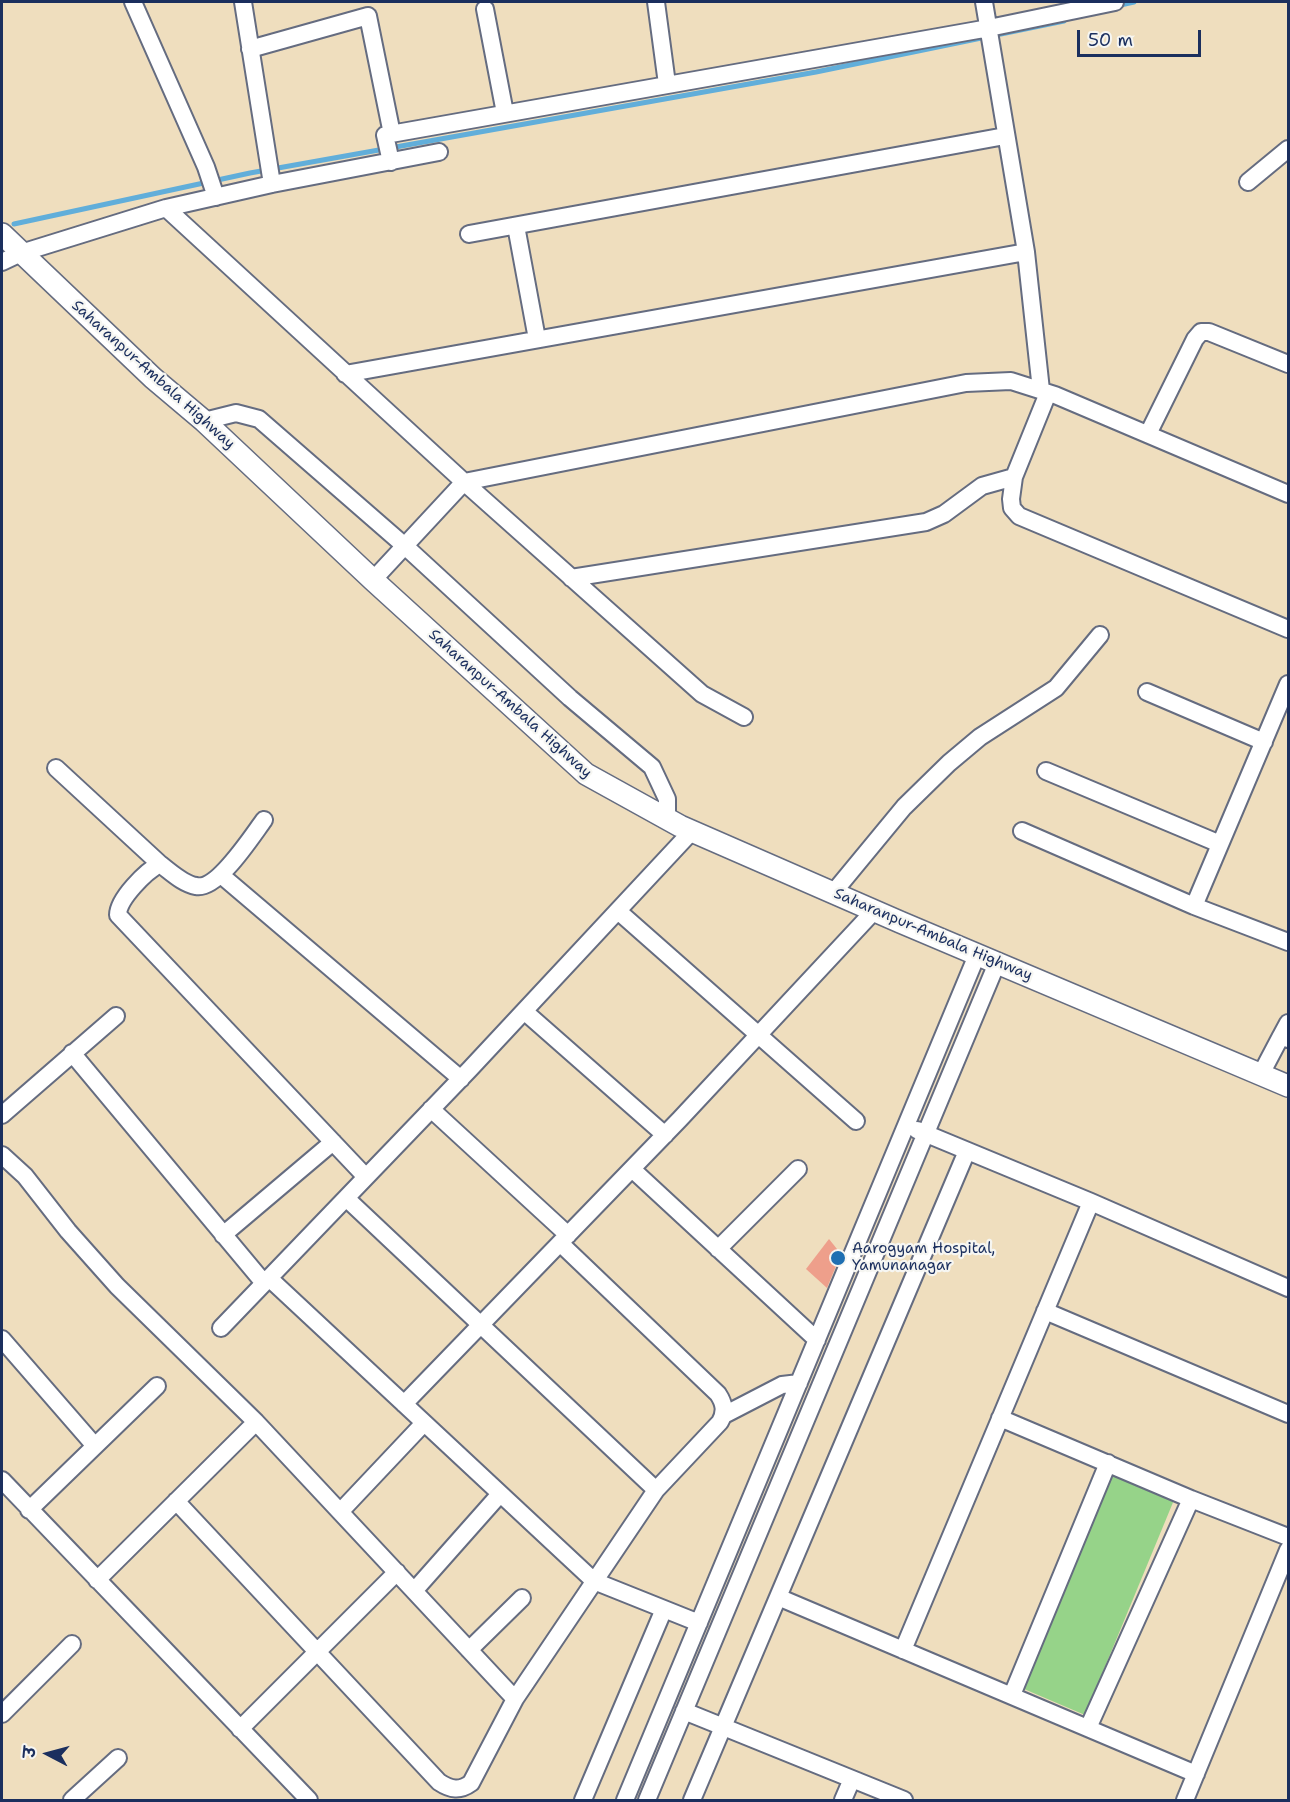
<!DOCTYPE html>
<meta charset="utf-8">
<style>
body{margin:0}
#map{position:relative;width:1290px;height:1802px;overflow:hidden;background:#efdebe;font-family:"Shantell Sans","Playpen Sans Deva",sans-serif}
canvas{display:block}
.frame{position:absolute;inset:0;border:3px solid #1b2f5e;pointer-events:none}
.north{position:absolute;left:18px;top:1724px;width:60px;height:60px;-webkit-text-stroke:4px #f6f6f2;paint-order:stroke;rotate:276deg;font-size:16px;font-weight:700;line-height:24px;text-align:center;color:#1b2f5e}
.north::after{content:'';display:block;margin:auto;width:21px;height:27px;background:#1b2f5e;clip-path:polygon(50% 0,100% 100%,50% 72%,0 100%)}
.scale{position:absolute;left:1077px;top:30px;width:124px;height:27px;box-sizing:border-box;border:3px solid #1b2f5e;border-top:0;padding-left:8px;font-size:18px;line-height:21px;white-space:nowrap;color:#1b2f5e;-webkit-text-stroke:4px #f6f6f2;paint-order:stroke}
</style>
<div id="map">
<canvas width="1290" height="1802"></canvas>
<div class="frame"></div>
<div class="north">उ</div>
<div class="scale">50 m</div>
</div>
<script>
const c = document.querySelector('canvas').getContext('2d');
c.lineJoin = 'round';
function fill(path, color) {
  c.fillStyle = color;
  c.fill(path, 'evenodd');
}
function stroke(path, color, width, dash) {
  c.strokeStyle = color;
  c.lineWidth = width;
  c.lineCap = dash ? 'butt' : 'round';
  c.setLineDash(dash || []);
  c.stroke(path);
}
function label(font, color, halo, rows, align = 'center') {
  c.font = font + ' "Shantell Sans",sans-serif';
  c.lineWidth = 4.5;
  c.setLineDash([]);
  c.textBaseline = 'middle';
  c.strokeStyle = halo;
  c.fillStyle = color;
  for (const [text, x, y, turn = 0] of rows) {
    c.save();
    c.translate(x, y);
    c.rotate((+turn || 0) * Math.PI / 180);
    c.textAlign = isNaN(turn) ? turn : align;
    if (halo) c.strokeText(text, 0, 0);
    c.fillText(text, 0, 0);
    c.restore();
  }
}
const green = new Path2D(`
 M1113 1475 1174 1500 1085 1715 1024 1689Z`);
const stream = new Path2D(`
 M1116 6 1134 2
 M14 224 250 173 816 72 1064 21`);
const building = new Path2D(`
 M829 1239 841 1254 827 1288 806 1269Z`);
const minor = new Path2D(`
 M133 2 206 167 216 197
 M243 2 272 184
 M656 2 667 84
 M984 2 1026 252 1041 390
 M485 9 505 113
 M250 49 368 16 392 134
 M391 162 385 135 989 28 1115 2
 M1248 182 1288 149
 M166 208 464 482 702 694 744 717
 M516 226 537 339
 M469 234 1005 136
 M2 262 21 253 166 208 272 184 439 152
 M345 374 1026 252
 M1048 393 1014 477 1011 499 1012 508 1019 516 1288 629
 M204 421 236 413 259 419 406 547 570 698 652 767 667 799V820
 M1148 434 1195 339 1201 332H1209L1288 364
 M571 578 926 522 944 514 982 486 1014 477
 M373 580 464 482 966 383 1011 381 1055 395 1288 494
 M1147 692 1264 742
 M56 768 160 864
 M1046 771 1220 844
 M264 820C252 836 217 891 196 886 183 884 171 872 160 864 146 871 118 899 118 915L366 1177
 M1022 831 1194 906 1288 942
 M221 875 461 1079
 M833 893 904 807 949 763 980 737 1056 688 1100 635
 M1194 906 1288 684
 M618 911 856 1121
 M524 1011 665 1135
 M1281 1036 1288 1023
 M72 1053 264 1283
 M1261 1074 1281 1036 1288 1039
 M431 1109 568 1235
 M2 1115 116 1016
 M917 1130 1091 1202 1288 1288
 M2 1155 25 1176 68 1231 117 1286 256 1422 515 1699
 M632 1169 817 1340
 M346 1198 656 1490
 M223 1235 333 1142
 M718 1249 798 1169
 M269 1278 594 1581 699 1623
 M1045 1311 1288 1414
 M221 1328 470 1069 692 831
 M2 1339 95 1446
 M404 1404 680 1119 874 911
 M724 1415 782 1385 799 1383
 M1000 1418 1191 1499 1288 1537
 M2 1480 309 1800
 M176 1501 439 1782C451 1790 460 1791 471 1783L515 1699 656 1490 720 1422C726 1411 724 1403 718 1394L560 1243
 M29 1510 157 1386
 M340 1512 424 1423
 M97 1580 256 1422
 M414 1591 500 1494
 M778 1597 1196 1774
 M469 1650 522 1598
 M903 1650 1091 1202
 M1012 1695 1108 1463
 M684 1711 904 1800
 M2 1714 72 1644
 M1088 1728 1191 1499
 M240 1729 397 1572
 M72 1800 118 1758
 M583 1800 664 1609
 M625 1800 977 955
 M647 1800 997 963
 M692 1800 967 1151
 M843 1800 852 1779
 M1185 1800 1288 1550`);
const major = new Path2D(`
 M2 234 153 378 204 421 373 580 586 774 680 826 900 922 1288 1086`);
const markers = [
 [838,1258,8,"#1f6fb2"]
];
const streetNames = [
 ["Saharanpur-Ambala Highway",153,375,42],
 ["Saharanpur-Ambala Highway",510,704,42],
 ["Saharanpur-Ambala Highway",933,935,23]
];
const poiNames = [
 ["Aarogyam Hospital,",852,1249],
 ["Yamunanagar",852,1266]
];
fill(green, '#96d389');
stroke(stream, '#61aeda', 5);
fill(building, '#ee9f8b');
stroke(minor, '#656c80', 20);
stroke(major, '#656c80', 24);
stroke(minor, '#fff', 16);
stroke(major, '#fff', 21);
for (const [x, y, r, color] of markers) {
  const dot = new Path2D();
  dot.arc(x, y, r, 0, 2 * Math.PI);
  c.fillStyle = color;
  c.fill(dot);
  stroke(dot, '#f6f6f2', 2);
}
label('15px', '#1b2f5e', '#f6f6f2', streetNames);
label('15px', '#1b2f5e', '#f6f6f2', poiNames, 'left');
</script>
